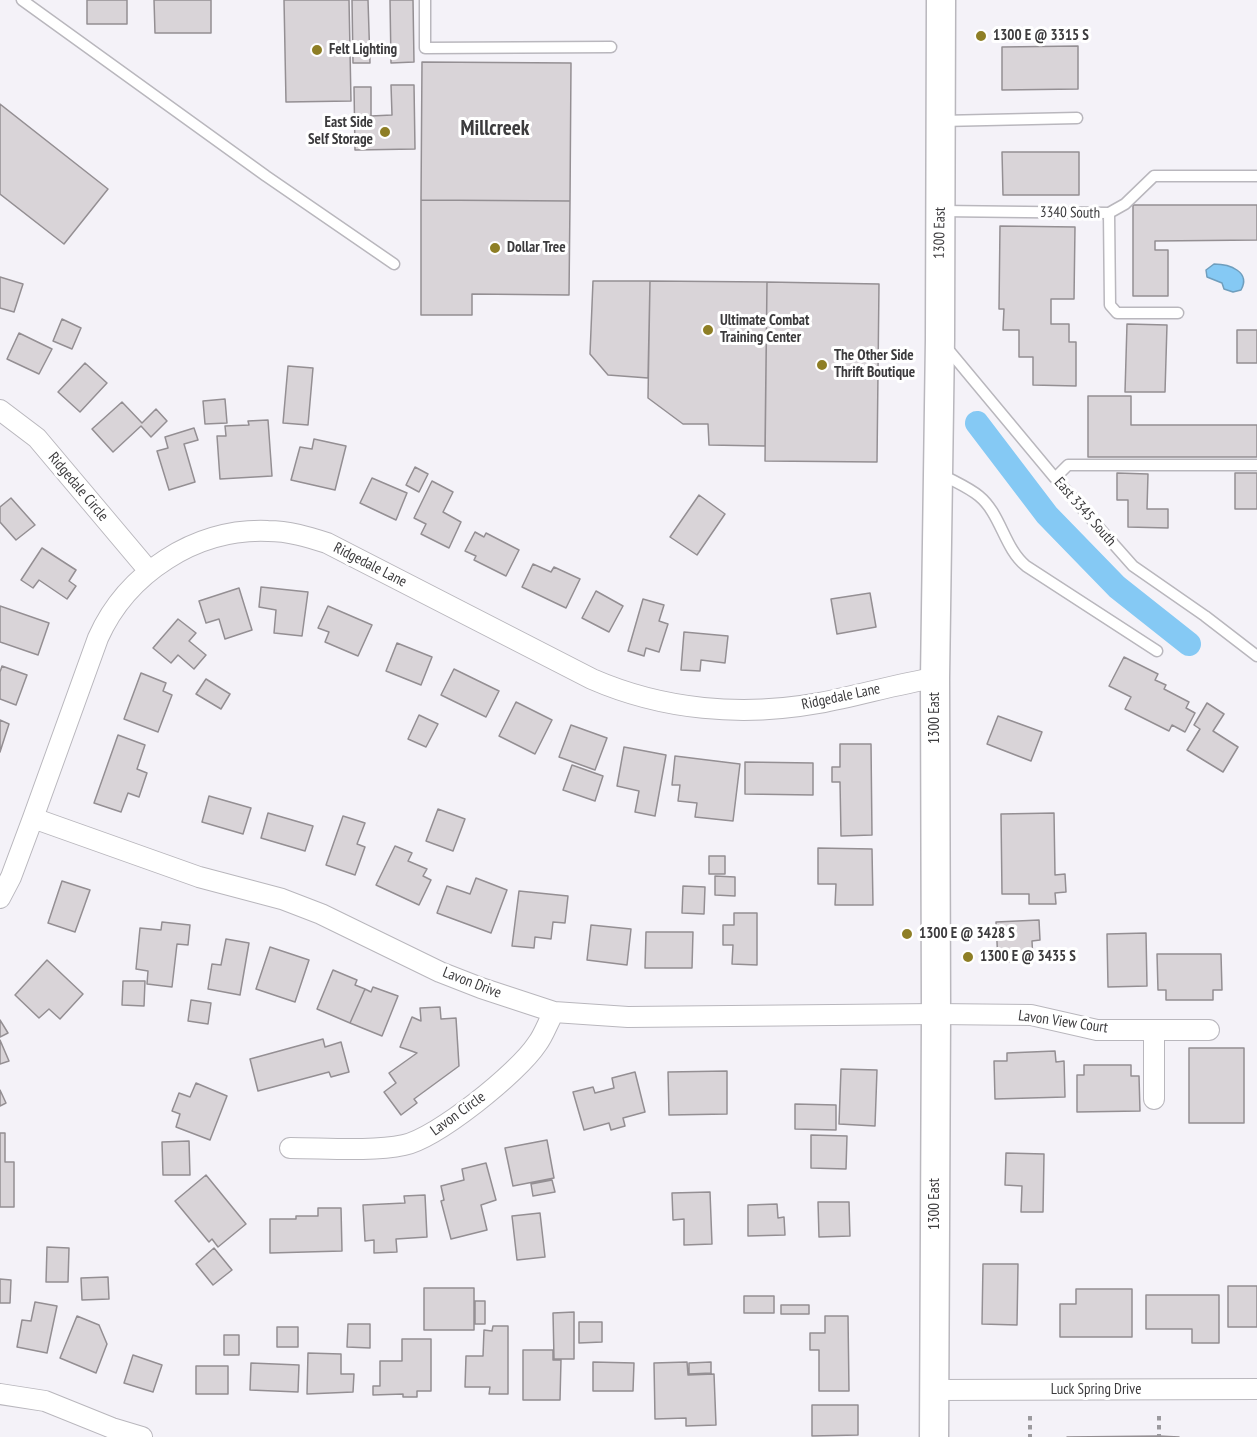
<!DOCTYPE html>
<style>
body{margin:0}
canvas{display:block;background:#f4f2f8}
</style>
<canvas width="1257" height="1437"></canvas>
<script>
const c = document.querySelector('canvas').getContext('2d');
c.lineJoin = 'round';
function fill(path, color) {
  c.fillStyle = color;
  c.fill(path, 'evenodd');
}
function stroke(path, color, width, dash) {
  c.strokeStyle = color;
  c.lineWidth = width;
  c.lineCap = dash ? 'butt' : 'round';
  c.setLineDash(dash || []);
  c.stroke(path);
}
function label(font, color, halo, rows, align = 'center') {
  c.font = font + ' "PT Sans Narrow",sans-serif';
  c.lineWidth = 6;
  c.setLineDash([]);
  c.textBaseline = 'middle';
  c.strokeStyle = halo;
  c.fillStyle = color;
  for (const [text, x, y, turn = 0] of rows) {
    c.save();
    c.translate(x, y);
    c.rotate((+turn || 0) * Math.PI / 180);
    c.textAlign = isNaN(turn) ? turn : align;
    if (halo) c.strokeText(text, 0, 0);
    c.fillText(text, 0, 0);
    c.restore();
  }
}
const water = new Path2D(`
 M1214 264C1230 264 1251 272 1241 290L1233 292 1224 289 1222 283 1207 277 1206 270Z`);
const canal = new Path2D(`
 M977 423 1047 515 1117 587 1189 644`);
const building = new Path2D(`
 M87 0H127V24H87Z
 M154 0H211V33H155Z
 M284 0H349L351 101 286 102Z
 M352 0H368L370 63H353Z
 M390 0H413L414 62 391 63Z
 M1078 46V89L1002 90V47Z
 M422 62 571 63 570 201 421 200Z
 M391 85H414L415 149 355 150 354 87H371V116L392 115Z
 M0 104 108 189 64 244 0 194Z
 M1002 152H1079V195H1003Z
 M421 200 570 201 569 295 472 294V315H421Z
 M1133 205H1257V240L1155 241V250H1168V296H1133Z
 M1000 226 1075 227 1074 299H1051V324H1069V342H1076V386L1033 385V357H1019V330H1003L1004 309H999Z
 M0 277 23 284 14 312 0 308Z
 M593 281H650L648 378 608 375 590 354Z
 M650 281 767 282 765 446 709 445 708 424H683L648 398Z
 M767 282 879 284 877 462 765 461Z
 M62 319 81 328 72 349 53 341Z
 M1127 324 1167 325 1165 392H1125Z
 M1237 330H1257V363H1237Z
 M19 333 52 349 39 374 7 359Z
 M85 363 107 383 80 412 58 392Z
 M288 366 313 368 308 425 283 423Z
 M1088 396H1131V425H1257V457H1088Z
 M225 399 227 423 205 424 203 401Z
 M122 402 142 423 156 409 167 421 151 437 141 426 113 452 92 429Z
 M268 420 272 476 220 479 217 436H226L225 426 249 425 248 421Z
 M194 428 198 440 184 444 195 482 169 490 157 451 168 448 165 437Z
 M314 439 346 446 335 490 291 480 300 447 312 449Z
 M415 467 428 474 419 492 406 485Z
 M1117 473 1148 474 1147 509H1168V528L1128 527V500H1117Z
 M1235 473H1257V509H1235Z
 M372 478 407 493 396 520 360 503Z
 M432 481 453 492 443 512 461 522 449 548 421 534 426 524 414 518Z
 M699 495 725 514 697 555 670 537Z
 M11 498 35 525 16 540 0 522V507Z
 M475 532 484 537 486 533 519 550 506 576 474 560 476 556 465 551Z
 M42 548 76 570 69 581 76 586 67 599 39 580 33 588 21 580Z
 M533 564 551 572 554 567 580 579 566 608 522 587Z
 M261 587 308 592 302 636 274 633 276 610 259 607Z
 M239 588 252 630 225 639 219 619 206 623 199 601Z
 M596 591 623 606 609 632 582 618Z
 M870 593 876 627 837 634 831 599Z
 M643 599 664 605 659 621 668 624 659 652 646 648 644 656 628 651Z
 M0 606 49 623 38 655 0 642Z
 M328 606 372 625 358 656 325 642 329 632 318 628Z
 M178 619 196 633 189 641 206 655 194 669 178 655 171 663 153 648Z
 M684 632 728 636 725 663 701 660 700 671 681 670Z
 M397 643 432 657 421 685 386 671Z
 M1124 657 1158 674 1155 680 1166 685 1164 689 1189 702 1186 708 1195 713 1185 732 1172 725 1169 731 1125 709 1131 697 1109 686Z
 M2 666 27 675 16 705 0 699V672Z
 M454 669 499 691 486 717 441 695Z
 M141 673 166 683 163 691 172 695 158 732 124 719Z
 M206 679 230 694 221 709 196 694Z
 M516 702 552 720 535 754 499 736Z
 M1207 703 1224 714 1213 731 1238 747 1223 772 1187 750 1200 729 1194 725Z
 M419 715 438 724 426 747 408 739Z
 M998 716 1042 732 1031 761 987 744Z
 M0 720 9 724 0 752Z
 M571 725 607 738 595 770 559 757Z
 M118 735 145 745 137 769 147 773 139 797 128 793 121 812 94 803Z
 M840 744H871L872 835 841 836 840 782H832V767H840Z
 M624 747 666 755 655 816 635 812 639 791 617 786Z
 M675 756 740 764 733 821 695 817 697 803 678 801 680 785H672Z
 M745 762 813 763V795L745 794Z
 M572 765 603 776 595 801 563 790Z
 M209 796 251 808 243 834 202 822Z
 M438 809 465 819 453 851 426 841Z
 M268 813 313 826 305 851 261 838Z
 M1054 813 1055 875 1065 874 1066 892 1055 893 1056 904H1029V894H1002L1001 814Z
 M343 816 365 823 357 844 365 847 355 875 326 865Z
 M395 846 412 853 408 861 427 869 423 876 431 880 419 905 376 885Z
 M818 848 872 849 873 905H835L836 884H818Z
 M709 856H725V874H709Z
 M715 876 735 877V896L715 895Z
 M476 878 507 890 491 933 437 913 447 886 470 894Z
 M62 881 90 890 75 932 48 923Z
 M683 886 705 887 704 914 682 913Z
 M519 891 568 896 565 923 553 922 551 939 535 937 534 948 512 946Z
 M734 913H757V965L732 964 733 945H723V925H734Z
 M1039 920 1040 940 1032 941 1033 961 998 962 996 922Z
 M162 922 190 925 188 945 177 944 172 987 147 984 148 971 136 969 140 928 161 930Z
 M591 925 631 929 627 965 587 960Z
 M646 932H693L692 968H645Z
 M1146 933 1147 986 1108 987 1107 934Z
 M226 939 249 943 240 995 208 989 212 964 221 965Z
 M270 947 309 960 295 1002 256 989Z
 M1157 954H1221L1222 990H1213V1000H1166V990H1158Z
 M47 960 83 994 60 1019 49 1009 39 1018 15 995Z
 M333 970 357 980 355 985 365 989 350 1023 317 1009Z
 M123 981H145L144 1006 122 1005Z
 M373 987 398 996 382 1036 350 1023 365 989 371 992Z
 M191 1000 211 1003 208 1024 188 1021Z
 M440 1007 441 1019 456 1018 459 1066 414 1099 417 1103 401 1115 384 1092 396 1083 389 1073 417 1053 400 1047 412 1017 421 1021 420 1008Z
 M0 1020 8 1033 0 1037Z
 M323 1039 325 1047 341 1042 349 1072 331 1077 329 1072 258 1091 250 1059Z
 M0 1040 9 1061 0 1064Z
 M1189 1048H1244V1123H1189Z
 M1055 1051 1056 1062 1064 1061 1065 1097 995 1099 994 1061H1007V1053Z
 M1084 1065H1131V1076H1139L1140 1111 1077 1112V1075H1084Z
 M841 1069 877 1070 875 1126 839 1124Z
 M727 1071V1114L669 1115 668 1072Z
 M635 1072 645 1112 623 1118 625 1126 611 1130 609 1123 584 1130 573 1092 593 1087 595 1093 614 1088 612 1078Z
 M196 1083 227 1096 210 1140 176 1127 180 1114 172 1111 179 1093 190 1097Z
 M0 1090 6 1103 0 1106Z
 M795 1104 836 1105V1130L795 1129Z
 M0 1133H5V1162H14V1207H0Z
 M811 1135 847 1136 846 1169 811 1168Z
 M547 1140 554 1178 513 1186 505 1148Z
 M189 1141 190 1175H163L162 1142Z
 M1006 1153 1044 1154 1043 1212H1021L1022 1186 1005 1185Z
 M486 1163 496 1200 481 1205 487 1230 451 1239 441 1201 444 1200 441 1186 464 1180 462 1169Z
 M206 1175 246 1224 218 1247 212 1239 209 1242 175 1201Z
 M552 1180 555 1192 533 1196 531 1184Z
 M710 1192 712 1244 684 1245V1219L673 1220 672 1193Z
 M425 1195 427 1237 396 1239 397 1252 374 1253V1240L365 1241 363 1205 405 1203 404 1196Z
 M818 1202H849L850 1236 819 1237Z
 M777 1204 778 1218 784 1217 785 1235 748 1236V1205Z
 M318 1208H341L342 1251 270 1253V1219H296V1216H318Z
 M540 1213 545 1257 517 1260 512 1216Z
 M47 1247 69 1248 68 1282H46Z
 M214 1248 232 1270 213 1285 196 1264Z
 M983 1264H1018L1017 1325 982 1324Z
 M108 1277 109 1299 82 1300 81 1278Z
 M0 1279 11 1280 10 1303H0Z
 M1228 1286H1257V1327H1228Z
 M424 1288H474V1330H424Z
 M1076 1289H1132V1337H1060V1304H1076Z
 M1146 1295H1219V1343H1192V1329H1146Z
 M744 1296H774V1313H744Z
 M475 1301H485V1324H475Z
 M35 1302 57 1306 47 1353 17 1347 22 1320 31 1321Z
 M781 1305H809V1314H781Z
 M574 1312V1359H554L553 1313Z
 M77 1316 99 1325 107 1344 96 1373 60 1358Z
 M825 1316H848L849 1391H819V1350H810V1333H825Z
 M579 1322H602V1342L579 1343Z
 M348 1324H370V1348L347 1347Z
 M493 1326H508V1394H489L490 1387H465L466 1356H483L484 1330 492 1331Z
 M277 1327H298V1347H277Z
 M224 1335H239V1355H224Z
 M402 1339H431V1391H417V1397H403V1394L373 1395V1386H380V1361H402Z
 M523 1350H553V1360H561L560 1400H523Z
 M308 1353 341 1354V1374H354L353 1392 307 1394Z
 M133 1355 162 1365 153 1392 124 1383Z
 M593 1362 634 1363 633 1391H593Z
 M687 1362 688 1375 714 1374 716 1425 686 1426V1418L655 1419 654 1363Z
 M711 1362V1373L689 1374V1363Z
 M251 1363 299 1365 298 1392 250 1390Z
 M196 1366H228V1394H196Z
 M812 1405H858V1435L812 1436Z
 M1159 1436 1179 1437H1067Z`);
const path = new Path2D(`
 M1030 1416V1437
 M1159 1416V1436`);
const service = new Path2D(`
 M22 0 266 176 394 264
 M425 0V48L611 47
 M941 121 1077 118
 M941 211 1109 213 1125 204 1154 176H1257
 M1109 213 1110 305 1117 313H1178
 M946 347 1055 478 1133 566 1205 616 1257 656
 M941 474C953 481 968 487 979 496 1001 514 1004 548 1026 566L1157 651
 M1055 478 1068 465H1257`);
const minor = new Path2D(`
 M0 410 37 438 149 571
 M33 818 199 877 282 899 321 914 440 972 481 988 554 1012 628 1017 936 1014 1031 1015 1097 1030H1209
 M0 898 11 877 33 818 98 638C127 573 196 528 268 531 289 531 308 537 327 543L592 679C663 710 742 717 819 703 858 696 896 684 935 678
 M1154 1030V1099
 M290 1148C324 1148 371 1152 404 1145 437 1138 518 1073 537 1044 544 1035 548 1022 554 1012
 M934 1390 1257 1389
 M0 1394 45 1401 112 1428 142 1437`);
const secondary = new Path2D(`
 M934 1437 936 1014 935 678 940 339 941 0`);
const markers = [
 [981,36,6,"#8e7e25"],
 [317,50,6,"#8e7e25"],
 [385,132,6,"#8e7e25"],
 [495,248,6,"#8e7e25"],
 [708,330,6,"#8e7e25"],
 [822,365,6,"#8e7e25"],
 [907,934,6,"#8e7e25"],
 [968,957,6,"#8e7e25"]
];
const poiNames = [
 ["1300 E @ 3315 S",993,36],
 ["Felt Lighting",329,50],
 ["East Side",373,123,"right"],
 ["Self Storage",373,140,"right"],
 ["Dollar Tree",507,248],
 ["Ultimate Combat",720,321],
 ["Training Center",720,338],
 ["The Other Side",834,356],
 ["Thrift Boutique",834,373],
 ["1300 E @ 3428 S",919,934],
 ["1300 E @ 3435 S",980,957]
];
const streetNames = [
 ["3340 South",1070,213,1],
 ["1300 East",940,233,-89],
 ["Ridgedale Circle",78,487,50],
 ["East 3345 South",1085,512,49],
 ["Ridgedale Lane",370,565,27],
 ["Ridgedale Lane",841,697,-12],
 ["1300 East",935,718,-90],
 ["Lavon Drive",472,983,21],
 ["Lavon View Court",1063,1022,8],
 ["Lavon Circle",458,1114,-36],
 ["1300 East",935,1204,-90],
 ["Luck Spring Drive",1096,1390]
];
const districtNames = [
 ["Millcreek",495,129]
];
fill(water, '#85c9f4');
stroke(water, '#6f9ebd', 1.5);
stroke(canal, '#85c9f4', 24);
fill(building, '#d9d4d8');
stroke(building, '#948f93', 1.5);
stroke(service, '#b9b7bd', 13);
stroke(minor, '#b9b7bd', 22);
stroke(secondary, '#b9b7bd', 31);
stroke(path, '#9b9a9e', 4, [4.5, 4.5]);
stroke(service, '#fff', 10);
stroke(minor, '#fff', 20);
stroke(secondary, '#fff', 28);
for (const [x, y, r, color] of markers) {
  const dot = new Path2D();
  dot.arc(x, y, r, 0, 2 * Math.PI);
  c.fillStyle = color;
  c.fill(dot);
  stroke(dot, '#fff', 2);
}
label('bold 15px', '#3c3b3d', '#fff', poiNames, 'left');
label('15px', '#3c3b3d', '#fff', streetNames);
label('bold 21px', '#3c3b3d', '#fff', districtNames);
</script>
